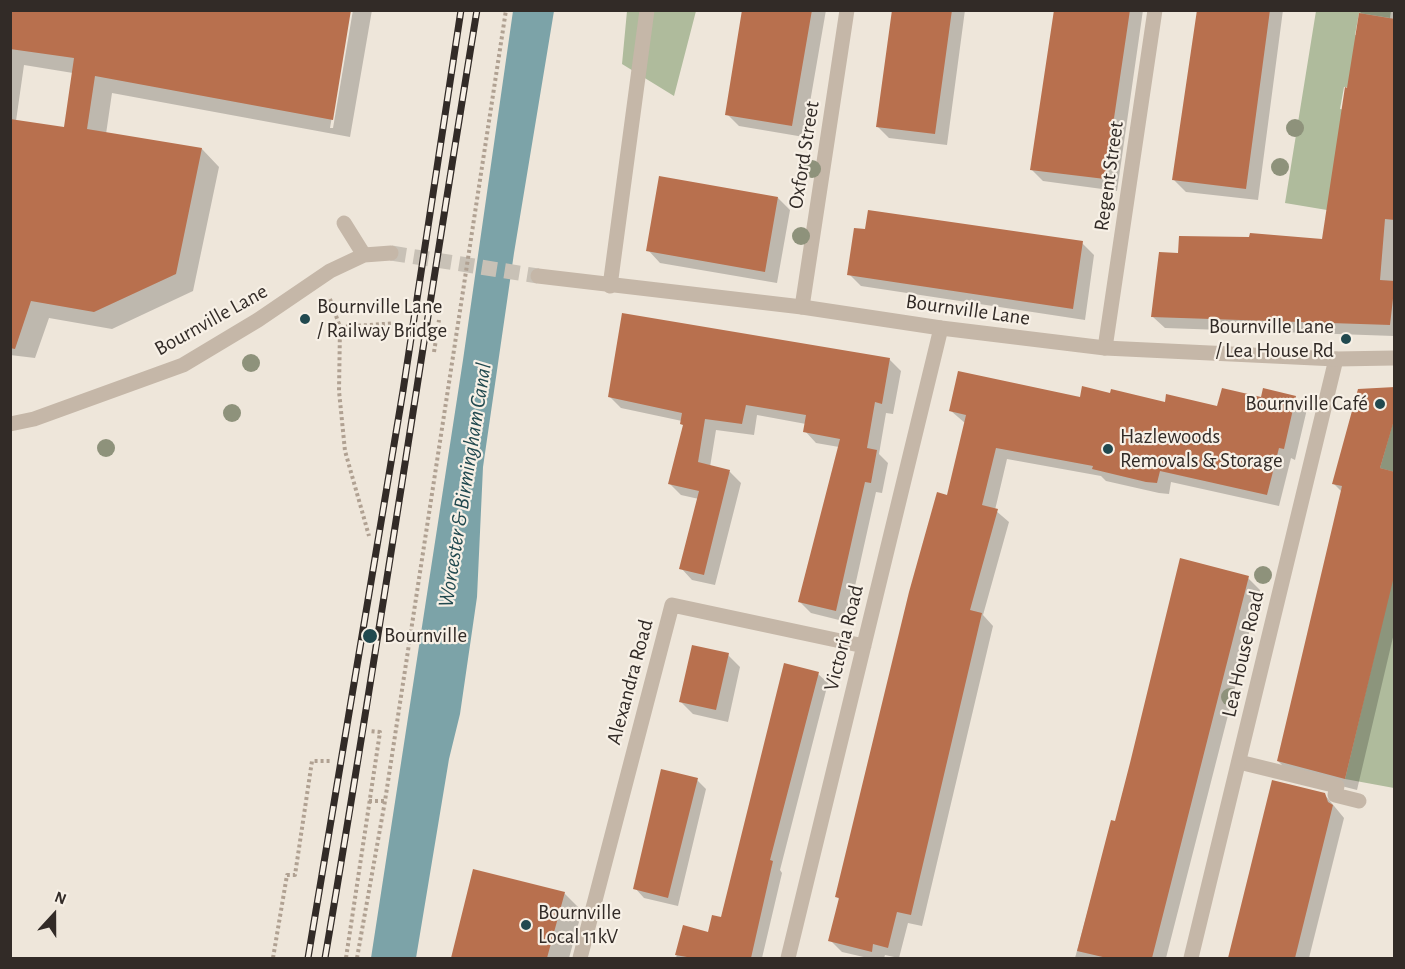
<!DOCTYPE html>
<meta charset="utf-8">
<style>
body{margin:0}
#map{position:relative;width:1405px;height:969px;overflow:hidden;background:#eee6da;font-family:"Alegreya Sans",sans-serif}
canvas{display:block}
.frame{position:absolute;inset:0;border:12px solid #322b27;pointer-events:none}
.north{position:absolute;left:24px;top:885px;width:60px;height:60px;-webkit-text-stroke:4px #f7f0e6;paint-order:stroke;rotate:21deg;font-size:16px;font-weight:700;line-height:24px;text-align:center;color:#322b27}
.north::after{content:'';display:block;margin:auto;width:21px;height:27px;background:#322b27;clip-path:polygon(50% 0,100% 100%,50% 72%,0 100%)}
</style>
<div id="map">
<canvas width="1405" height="969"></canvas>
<div class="frame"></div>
<div class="north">N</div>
</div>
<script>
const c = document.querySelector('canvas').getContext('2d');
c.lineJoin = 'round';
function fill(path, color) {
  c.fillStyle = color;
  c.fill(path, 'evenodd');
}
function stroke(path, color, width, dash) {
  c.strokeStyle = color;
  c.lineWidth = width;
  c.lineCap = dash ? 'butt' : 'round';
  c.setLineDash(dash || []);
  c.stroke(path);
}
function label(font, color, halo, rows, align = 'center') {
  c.font = font + ' "Alegreya Sans",sans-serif';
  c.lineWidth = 4.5;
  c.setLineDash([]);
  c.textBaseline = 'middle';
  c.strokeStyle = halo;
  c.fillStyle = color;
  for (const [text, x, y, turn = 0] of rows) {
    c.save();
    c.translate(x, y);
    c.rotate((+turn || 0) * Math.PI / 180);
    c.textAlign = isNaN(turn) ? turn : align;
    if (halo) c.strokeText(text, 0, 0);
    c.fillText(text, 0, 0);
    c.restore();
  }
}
const green = new Path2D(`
 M627 11H696L674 96 622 64Z
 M1316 11H1391L1390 18 1359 13 1355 35 1387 40 1379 93 1344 87 1340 109 1375 115 1327 210 1285 203Z
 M1394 419V472L1380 468Z
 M1394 572V788L1345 779Z`);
const water = new Path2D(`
 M513 11H554L514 253 483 467 477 597 460 714 449 759 416 958H371L463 360Z`);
const shadow = new Path2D(`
 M10 10H350L330 128H333L353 10H372L350 137 112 93 106 134 202 149 219 167 193 291 112 329 49 318 35 358 10 355ZM24 65 73 73 65 128 16 121Z
 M744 10H826L804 137 739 126 727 114Z
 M894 10H965L947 145 889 138 877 126Z
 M1055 10H1143L1117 191 1043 181 1031 169Z
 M1199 10H1283L1258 200 1186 192 1174 180Z
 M1361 10H1394V336L1165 328 1153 317 1179 255 1324 240Z
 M778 198 790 210 777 283 660 263 648 250Z
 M1082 243 1094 255 1085 320 861 286 849 274Z
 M889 359 901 371 893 414 886 413 879 454 888 463 882 493 876 492 847 622 811 613 799 601 839 447 816 443 805 431 806 424 757 415 754 435 716 430 710 467 730 472 741 483 715 585 692 580 681 568 699 499 681 495 670 484 684 427 682 421 621 408 610 397Z
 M1394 389V633L1357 790 1290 773 1278 761 1342 492 1334 484Z
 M1264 390 1296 398 1307 409 1295 460 1291 458 1279 506 1171 482 1169 494 1159 493 1106 481 1101 476 1007 459 995 510 1009 522 983 615 993 626 922 926 908 923 899 958 885 955 884 958H868L842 952 830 940 840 900 837 897 948 497 965 423 951 411 1081 398 1218 408 1262 399Z
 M1248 578 1260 590 1166 958H1075L1112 822 1116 823Z
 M728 655 740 667 728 722 693 714 681 702Z
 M818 674 828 683 780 870 782 873 762 958H676L684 927 709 934 722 919Z
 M697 780 706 789 678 906 644 898 635 888Z
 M1273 782 1325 795 1344 818 1309 958H1229Z
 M474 871 564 893 582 911 569 958H452Z`);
const building = new Path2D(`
 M10 10H351L333 120 95 76 87 129 202 148 176 274 94 312 31 301 15 349 10 348V119L64 127 74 58 10 49Z
 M742 10H812L792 126 725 115Z
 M892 10H952L935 134 876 127Z
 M1054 10H1130L1105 179 1030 170Z
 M1197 10H1270L1246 189 1172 180Z
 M1359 13 1395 19V220L1385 219 1380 280 1395 281 1390 325 1151 317 1159 252 1178 253 1179 236 1249 237 1250 233 1322 239 1345 87 1347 88Z
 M659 176 778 197 765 272 646 251Z
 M868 210 1083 241 1073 309 847 275 854 228 865 229Z
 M622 313 890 358 882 404 875 402 867 448 877 450 871 483 865 482 836 611 798 602 840 439 803 432 806 415 746 405 742 424 705 419 698 462 730 470 704 575 679 569 699 491 668 484 683 425 680 424 682 413 608 397Z
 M958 371 1080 397 1082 386 1110 393 1111 389 1165 402 1166 394 1217 406 1222 388 1261 397 1263 388 1296 396 1284 449 1279 448 1267 495 1160 471 1157 483 1146 482 1092 469 1093 466 996 448 982 505 998 509 970 610 982 613 911 915 897 912 888 948 873 944 872 952 828 941 839 898 835 897 909 592 937 492 947 495 966 415 949 411Z
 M1395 387V417L1380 468 1395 472V572L1345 779 1277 761 1342 486 1332 484 1358 389Z
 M1180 558 1249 576 1152 958H1107L1077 951 1111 820 1115 821 1130 763Z
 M692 645 729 653 716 710 679 702Z
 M784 663 819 672 770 860 773 861 751 958H693L675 955 683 925 708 932 712 915 721 917Z
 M661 769 698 778 668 898 633 889Z
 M1272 780 1325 793 1328 802 1333 805 1295 958H1228Z
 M473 869 565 892 547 958H451Z`);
const tertiaryTunnel = new Path2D(`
 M391 253 538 276`);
const path = new Path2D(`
 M330 299 340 327 339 391 345 451 369 536
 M340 327 398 323
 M434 352 439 320
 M369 801H385
 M273 958 287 875H295L312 761H330
 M346 958 380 732 370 731
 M357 958 385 801 506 10`);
const service = new Path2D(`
 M344 223 364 255
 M610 286 647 10
 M1239 762 1337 786 1335 795 1359 801`);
const minor = new Path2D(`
 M802 307 847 10
 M1105 348 1155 10
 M580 958 672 605 864 646
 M788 958 941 328
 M1191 958 1336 359`);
const tertiary = new Path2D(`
 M538 276 802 307 941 328 1105 348 1336 359 1394 358
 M10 424 34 419 183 365 258 320 330 271 364 255 391 253`);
const rail = new Path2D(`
 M308 958 403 391 461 10
 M325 958C379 643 425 326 477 10`);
const trees = [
 [1295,128],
 [1280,167],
 [812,169],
 [801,236],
 [251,363],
 [232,413],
 [106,448],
 [1263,575],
 [1230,697]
];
const markers = [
 [305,319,6,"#21494f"],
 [1346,339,6,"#21494f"],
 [1380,404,6,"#21494f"],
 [1108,449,6,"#21494f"],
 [370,636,8,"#21494f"],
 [526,925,6,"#21494f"]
];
const streetNames = [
 ["Oxford Street",804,155,-81],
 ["Regent Street",1109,176,-82],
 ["Bournville Lane",968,310,8],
 ["Bournville Lane",211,320,-29],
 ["Victoria Road",844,638,-76],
 ["Lea House Road",1243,654,-77],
 ["Alexandra Road",630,682,-75]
];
const poiNames = [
 ["Bournville Lane",317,307],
 ["/ Railway Bridge",317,331],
 ["Bournville Lane",1334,327,"right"],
 ["/ Lea House Rd",1334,351,"right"],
 ["Bournville Café",1368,404,"right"],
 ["Hazlewoods",1120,437],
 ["Removals & Storage",1120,461],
 ["Bournville",384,636],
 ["Bournville",538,913],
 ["Local 11kV",538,937]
];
const waterNames = [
 ["Worcester & Birmingham Canal",465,485,-81]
];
fill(green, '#afbb9c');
fill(water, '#7ca3a8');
fill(shadow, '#0003');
fill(building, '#b8704e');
stroke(tertiaryTunnel, '#c8c1b6', 15, [15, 8]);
stroke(path, '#b0a192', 4, [3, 3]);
stroke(service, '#c5b7a8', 15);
stroke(minor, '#c5b7a8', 15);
stroke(tertiary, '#c5b7a8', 15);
stroke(rail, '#322b27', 7);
stroke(rail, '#f7f0e6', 4.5, [14]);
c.fillStyle = '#8e927b';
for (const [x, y] of trees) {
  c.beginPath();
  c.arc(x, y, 9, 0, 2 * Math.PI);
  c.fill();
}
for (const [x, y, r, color] of markers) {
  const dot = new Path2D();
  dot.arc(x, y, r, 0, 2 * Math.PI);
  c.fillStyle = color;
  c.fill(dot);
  stroke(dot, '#f7f0e6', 2);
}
label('21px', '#322b27', '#f7f0e6', streetNames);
label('21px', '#322b27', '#f7f0e6', poiNames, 'left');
label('italic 22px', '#21494f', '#f7f0e6', waterNames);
</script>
